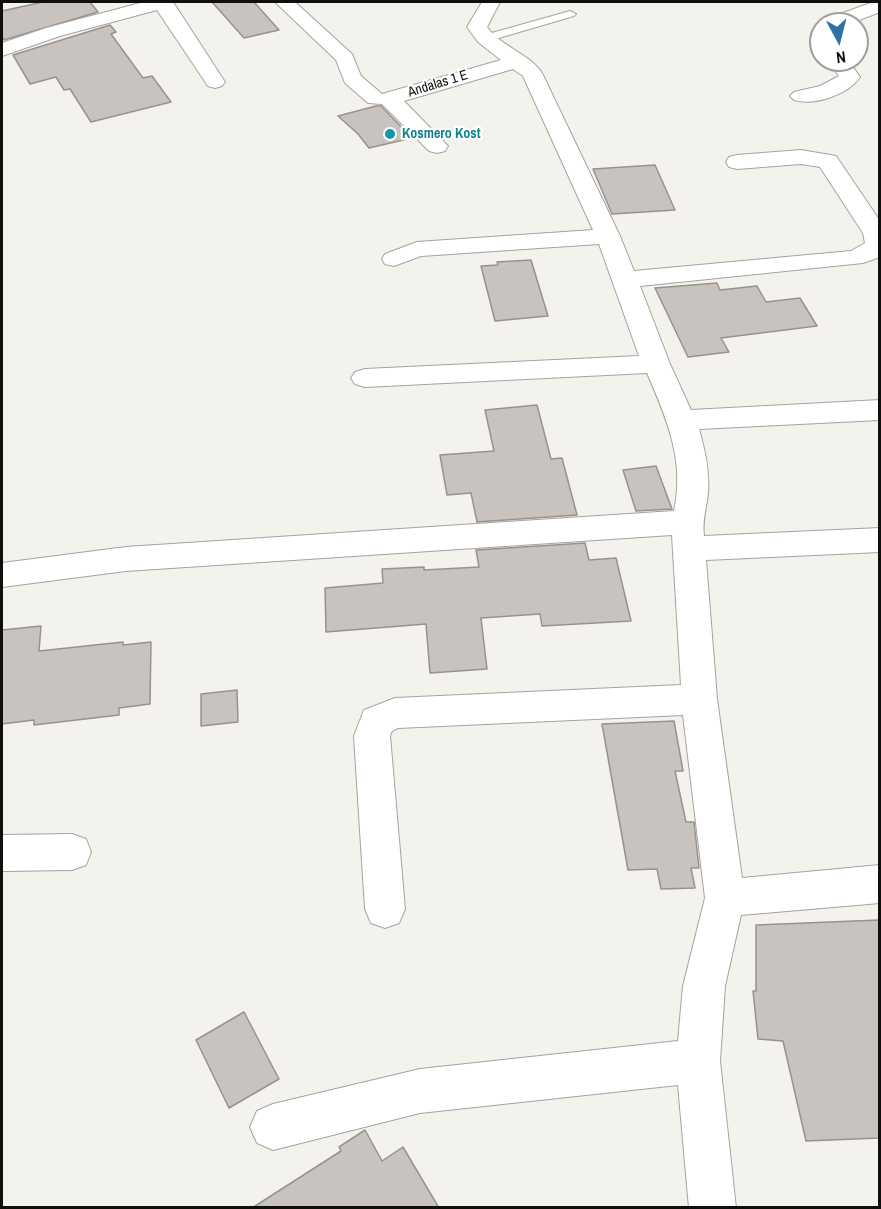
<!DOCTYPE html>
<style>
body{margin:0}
#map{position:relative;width:881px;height:1209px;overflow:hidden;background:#f4f2ec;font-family:"Archivo Narrow",sans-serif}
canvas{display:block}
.frame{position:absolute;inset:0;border:3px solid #0f0f0d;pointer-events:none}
.north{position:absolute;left:809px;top:12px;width:60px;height:60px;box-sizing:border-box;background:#fff;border:2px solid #9f9f9e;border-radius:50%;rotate:173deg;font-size:16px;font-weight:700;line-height:24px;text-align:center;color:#0f0f0d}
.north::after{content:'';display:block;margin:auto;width:21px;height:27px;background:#2f70a7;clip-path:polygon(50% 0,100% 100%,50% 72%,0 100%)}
</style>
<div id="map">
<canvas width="881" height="1209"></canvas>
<div class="frame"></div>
<div class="north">N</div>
</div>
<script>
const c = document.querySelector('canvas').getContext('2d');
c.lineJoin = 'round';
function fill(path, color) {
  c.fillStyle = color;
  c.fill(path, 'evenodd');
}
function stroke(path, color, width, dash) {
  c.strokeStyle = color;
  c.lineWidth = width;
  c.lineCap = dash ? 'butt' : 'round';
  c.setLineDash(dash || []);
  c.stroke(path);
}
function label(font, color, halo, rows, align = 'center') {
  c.font = font + ' "Archivo Narrow",sans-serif';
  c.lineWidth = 4.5;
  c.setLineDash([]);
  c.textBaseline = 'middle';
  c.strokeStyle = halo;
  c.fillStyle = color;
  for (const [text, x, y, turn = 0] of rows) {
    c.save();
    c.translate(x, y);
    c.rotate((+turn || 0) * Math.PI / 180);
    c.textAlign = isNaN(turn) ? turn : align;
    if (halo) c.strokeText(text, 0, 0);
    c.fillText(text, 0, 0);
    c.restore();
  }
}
const building = new Path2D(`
 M43 2H90L98 12 4 40 2 36V11Z
 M212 2H254L279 30 244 38Z
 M110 25 116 32 111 34 143 78 152 76 171 102 91 122 70 89 64 90 56 77 30 84 13 55Z
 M376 106H381L412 138 369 148 358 134 338 116Z
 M655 165 675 210 612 214 593 169Z
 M531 260 548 316 495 321 481 266 498 265 497 262Z
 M717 283 720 290 757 286 766 302 800 298 817 326 721 338 729 352 688 357 655 288Z
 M537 405 551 459 562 458 577 515 477 522 471 493 447 495 440 455 494 451 485 410Z
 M656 466 672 509 636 511 623 470Z
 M585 543 589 560 616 558 631 621 542 626 540 614 481 618 487 669 430 673 426 624 326 632 325 588 383 583 382 569 424 567V570L479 567 476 550Z
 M41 626 39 651 123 642V645L151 642 150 704 119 708V715L34 725V720L2 724V630Z
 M237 690 238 722 201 726V694Z
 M674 721 683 771H675L686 822H694L699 868H691L695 888 661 889 657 869 628 870 602 724Z
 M879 920V1138L806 1141 783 1041 758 1039 753 991H756V925Z
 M244 1012 279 1079 229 1108 196 1040Z
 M365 1130 382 1161 403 1147 439 1208H252L341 1151 339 1147Z`);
const service = new Path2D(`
 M570 11 576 14 574 16 485 42 479 38 481 36Z`);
const minor = new Path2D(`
 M144 2H173L225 82 222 86 215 88 208 86 157 10 60 36 2 56V43L46 28Z
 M275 2H295L352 54 361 76 382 94 501 60 478 42 467 27 482 2H500L487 27C501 47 529 53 542 73L620 236 634 271 851 251 865 243 863 233 820 167 801 164 737 169 729 167 726 162 729 157 737 155 801 150 836 156 880 221V257L863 263 640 286 670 364 691 410 880 400V420L699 429C705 450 710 472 708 494 706 509 702 521 704 536L880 528V552L706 560 717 699 742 878 880 865V903L741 915 725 986 720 1061 736 1208H689L678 1085 420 1113 273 1150 257 1143 250 1127 257 1111 273 1104 420 1069 678 1041 683 986 705 898 683 715 398 728 392 731 390 736 405 909 399 923 385 928 371 923 365 909 354 736 364 710 395 698 681 685 672 535 126 571 2 587V563L126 547 674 511C685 461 667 419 647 373L365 387 355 384 351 378 355 372 365 369 639 356 599 244 421 256 394 266 385 264 382 259 385 254 417 242 593 230 523 76 513 69 404 101 448 146 445 151 437 153 429 151 382 104 368 103 345 83 336 60Z
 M873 2H880V12L849 24H821L824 20Z
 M827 60H848L860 77C848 95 814 106 794 100L790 96 794 92 820 86 839 76Z
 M72 834 86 839 91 852 86 865 72 870 2 871V835Z`);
const markers = [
 [390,134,6,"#0f9aa8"]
];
const farStreetnames = [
 ["Andalas 1 E",438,84,-17]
];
const farCulturenames = [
 ["Kosmero Kost",402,134]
];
fill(building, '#c9c3bf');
stroke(building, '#98928e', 1.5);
stroke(service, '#a5a39d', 2);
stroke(minor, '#a5a39d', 2);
fill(service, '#fff');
fill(minor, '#fff');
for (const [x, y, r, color] of markers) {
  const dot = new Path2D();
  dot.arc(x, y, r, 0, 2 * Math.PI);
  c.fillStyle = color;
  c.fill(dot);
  stroke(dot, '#fff', 2);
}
label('14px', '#0f0f0d', '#fff', farStreetnames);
label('bold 14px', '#0d838f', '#fff', farCulturenames, 'left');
</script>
